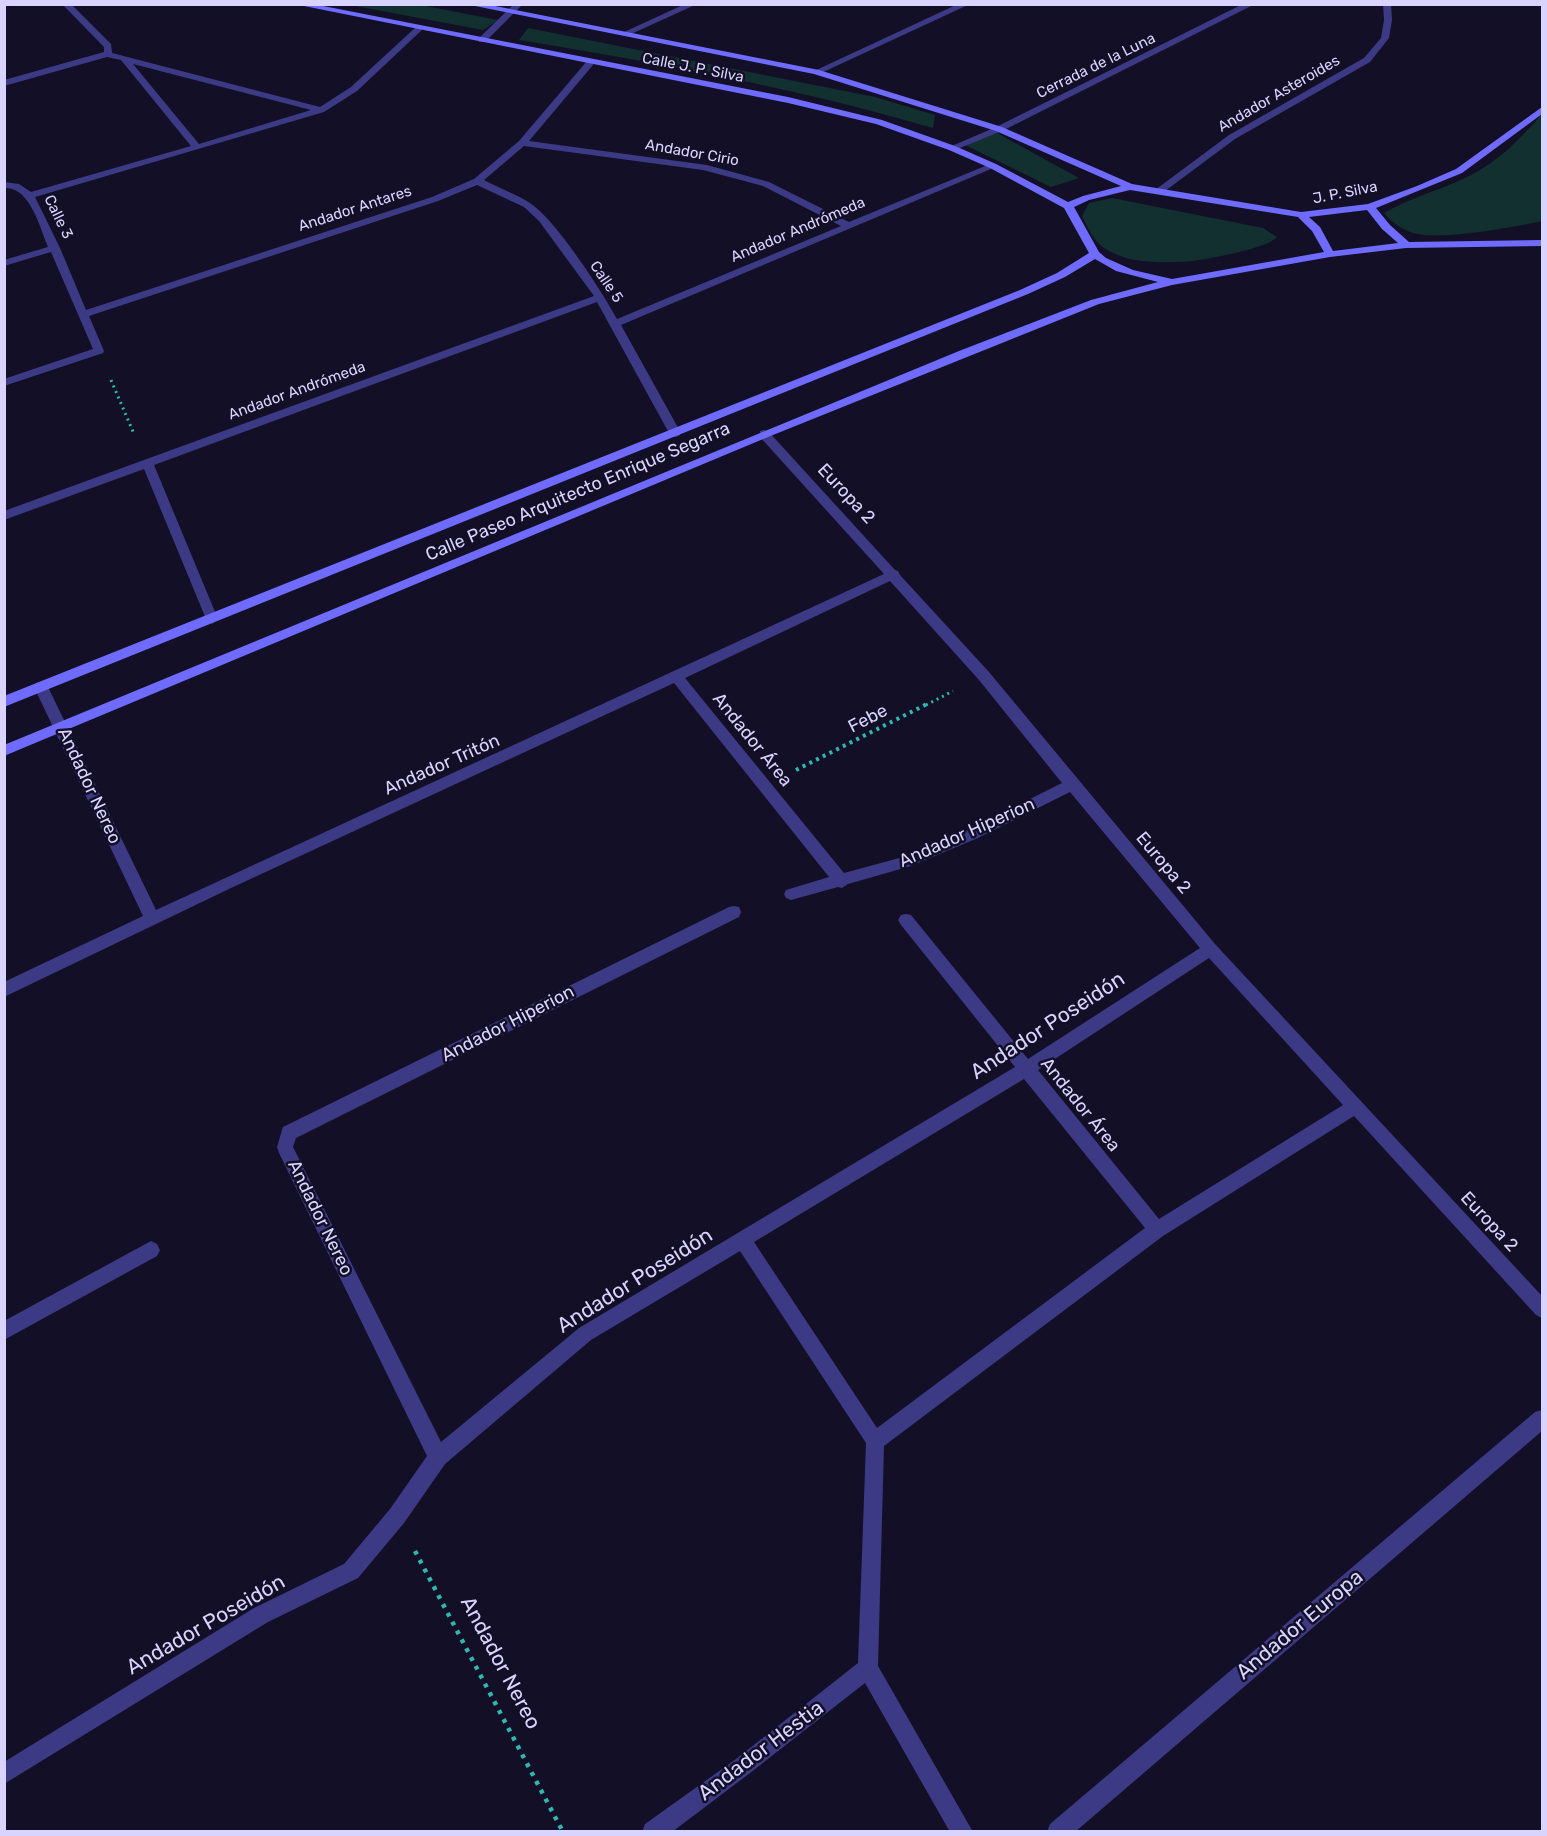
<!DOCTYPE html>
<meta charset="utf-8">
<style>
body{margin:0}
#map{position:relative;width:1547px;height:1836px;overflow:hidden;background:#130f26;font-family:Rubik,sans-serif}
canvas{display:block}
.frame{position:absolute;inset:0;border:6px solid #d9d4ff;pointer-events:none}
</style>
<div id="map">
<canvas width="1547" height="1836"></canvas>
<div class="frame"></div>
</div>
<script>
const c = document.querySelector('canvas').getContext('2d');
c.lineJoin = 'round';
function fill(path, color) {
  c.fillStyle = color;
  c.fill(path, 'evenodd');
}
function stroke(path, color, width, dash) {
  c.strokeStyle = color;
  c.lineWidth = width;
  c.lineCap = dash ? 'butt' : 'round';
  c.setLineDash(dash || []);
  c.stroke(path);
}
function label(font, color, halo, rows, align = 'center') {
  c.font = font + ' Rubik,sans-serif';
  c.lineWidth = 5;
  c.setLineDash([]);
  c.textBaseline = 'middle';
  c.strokeStyle = halo;
  c.fillStyle = color;
  for (const [text, x, y, turn = 0] of rows) {
    c.save();
    c.translate(x, y);
    c.rotate((+turn || 0) * Math.PI / 180);
    c.textAlign = isNaN(turn) ? turn : align;
    if (halo) c.strokeText(text, 0, 0);
    c.fillText(text, 0, 0);
    c.restore();
  }
}
const green = new Path2D(`
 M350 5H420L498 20 483 30Z
 M528 28 875 97 935 115 933 128C797 88 658 63 519 40Z
 M1542 114V221C1515 227 1434 242 1410 232 1400 228 1390 221 1384 213 1411 197 1441 190 1469 176 1498 162 1522 137 1542 114Z
 M997 133 1079 178 1051 187 965 145Z
 M1112 198 1263 228 1277 237C1269 248 1208 259 1193 261 1175 263 1139 263 1123 257 1098 248 1093 239 1082 216L1089 203Z`);
const pathFar2 = new Path2D(`
 M111 380 134 434
 M926 705 953 691`);
const pathFar1 = new Path2D(`
 M796 770 929 703`);
const path = new Path2D(`
 M415 1551 563 1832`);
const street = new Path2D(`
 M62 4H71L111 44 112 53 320 107 351 87 417 26 424 28 357 91 324 112 35 197 60 248 86 310 432 197 474 179 519 141 587 61H593V65L529 141 707 165 769 182 849 222 990 164 998 166 621 325 681 433 679 436 675 437 669 433 597 302 154 465 218 619 212 624 206 619 144 469 4 520V511L594 296 539 221 524 207 477 185 438 201 89 316 104 351 103 353 4 386V379L93 349 51 252 4 266V260L48 247C40 228 30 186 4 188V182L19 184 31 192 191 146 121 60 107 57 4 86V80L104 52V47ZM133 64 311 110 199 144ZM524 146 703 170 763 186 841 226 617 319C602 291 555 219 530 203 516 194 499 188 484 180Z
 M514 4H523L485 42H479V38Z
 M685 4H697L629 35 622 33Z
 M958 4H970L819 74 812 72Z
 M1243 4H1255L1002 131 955 150 947 148 996 127Z
 M1383 4H1391L1392 20 1389 38 1370 62 1235 139 1161 194H1155V190L1229 135 1364 58 1381 38 1384 20Z
 M764 430 768 431 895 570 898 571 900 575 989 672 1215 944 1542 1296V1318L1536 1315 1354 1116 1163 1236 884 1446 878 1666 973 1832H950L865 1683 750 1773 672 1832H642L645 1824 736 1759 858 1663 866 1443 740 1251 591 1340 445 1464 404 1523 358 1578 268 1622 4 1784V1762L254 1608 344 1564 390 1509 427 1456 279 1153 277 1147 283 1127 729 907 734 906 739 907 741 912 739 917 296 1138 293 1147 441 1442 579 1328 1015 1067 901 925 898 920 901 915 906 914 911 915 1028 1059 1200 948 1070 792 978 838 911 866 848 884 842 888 838 887 791 900 786 898 784 894 786 890 829 877 674 683 231 888 4 997V982L143 916 34 687 36 683 41 682 48 687 156 910 884 574 760 437V431ZM890 581 979 680 1062 783 968 830 903 857 844 873 685 678ZM1209 958 1343 1105 1159 1219 1038 1070ZM1024 1079 1145 1228 877 1428 754 1242Z
 M151 1241 157 1244 160 1250 157 1256 4 1340V1321Z
 M1542 1410V1431L1075 1832H1047L1050 1824 1535 1412Z`);
const secondary = new Path2D(`
 M294 4H313L788 97 882 120 955 146 996 164 1068 202 1083 196 1121 186 996 131 814 74 465 4H485L819 70 1002 127 1132 184 1301 212 1368 204 1417 186 1456 169 1542 107V114L1462 173 1376 208 1390 225 1409 242 1542 240V246L1406 248 1330 257 1172 285 1099 304 768 437 4 756V745L959 351 1091 300 1158 282 1116 271 1095 259 1065 277 1028 294 4 707V696L1020 290 1057 273 1089 253 1064 208 990 168 949 150 876 124 788 103ZM1130 190 1298 217 1312 231 1324 252 1172 279 1133 270 1106 258 1099 252 1074 207 1089 200ZM1367 210 1382 229 1398 243 1333 251 1320 227 1309 217Z`);
const farStreetnames = [
 ["Cerrada de la Luna",1096,66,-26],
 ["Calle J. P. Silva",693,68,11],
 ["Andador Asteroides",1279,94,-30],
 ["Andador Cirio",692,153,10],
 ["J. P. Silva",1345,193,-11],
 ["Andador Antares",355,209,-18],
 ["Calle 3",58,217,64],
 ["Andador Andrómeda",798,230,-23],
 ["Calle 5",606,282,56],
 ["Andador Andrómeda",297,391,-20]
];
const streetNames = [
 ["Calle Paseo Arquitecto Enrique Segarra",578,492,-23],
 ["Europa 2",846,494,47],
 ["Febe",868,719,-27],
 ["Andador Área",752,740,51],
 ["Andador Tritón",442,765,-24],
 ["Andador Nereo",89,786,65],
 ["Andador Hiperion",967,833,-24],
 ["Europa 2",1163,863,50],
 ["Andador Hiperion",508,1024,-27],
 ["Andador Área",1080,1105,51],
 ["Andador Nereo",320,1218,64],
 ["Europa 2",1489,1222,47]
];
const nearStreetnames = [
 ["Andador Poseidón",1048,1026,-33],
 ["Andador Poseidón",635,1281,-32],
 ["Andador Poseidón",206,1625,-30],
 ["Andador Europa",1300,1625,-40],
 ["Andador Nereo",500,1663,62],
 ["Andador Hestia",761,1751,-37]
];
fill(green, '#12302f');
stroke(pathFar2, '#2fb8b0', 3, [2, 4]);
stroke(pathFar1, '#2fb8b0', 4, [3, 4.5]);
stroke(path, '#2fb8b0', 4.5, [4, 6]);
fill(street, '#3d3a85');
fill(secondary, '#6f6bff');
label('15px', '#d9d4ff', '#130f26', farStreetnames);
label('18px', '#d9d4ff', '#130f26', streetNames);
label('21px', '#d9d4ff', '#130f26', nearStreetnames);
</script>
